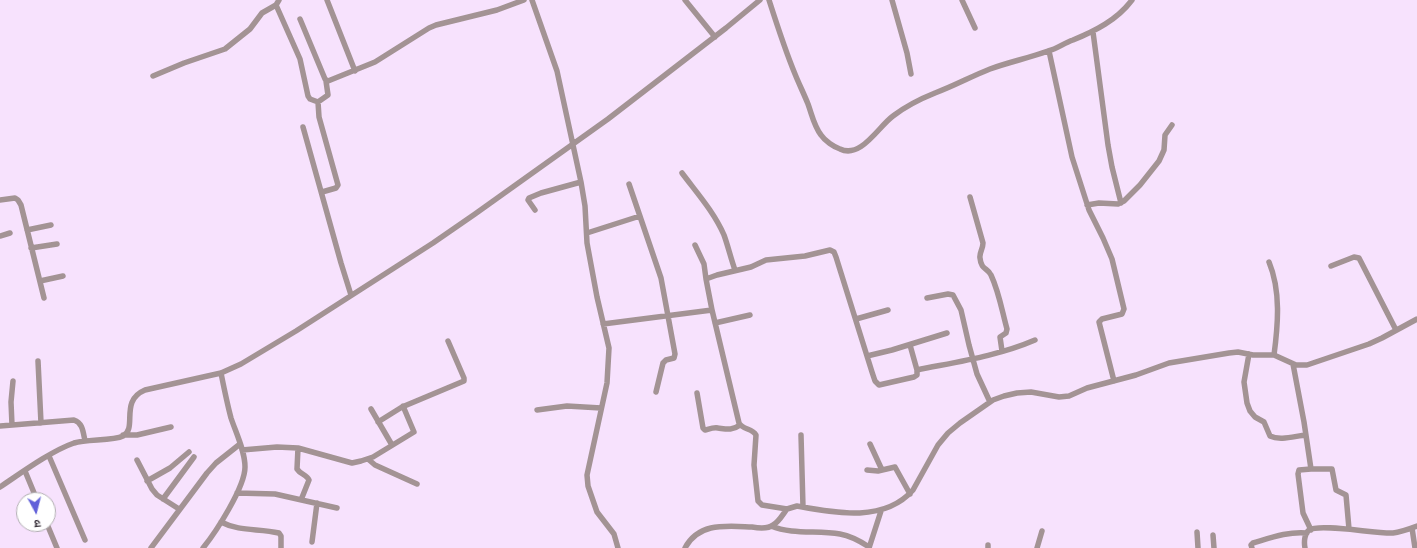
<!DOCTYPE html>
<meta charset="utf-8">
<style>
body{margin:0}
#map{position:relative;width:1417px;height:548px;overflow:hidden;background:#f7e2fd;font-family:"Alegreya Sans","Noto Sans Devanagari",sans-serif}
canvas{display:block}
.north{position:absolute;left:16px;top:492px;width:40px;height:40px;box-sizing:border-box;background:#fff;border:1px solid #b0adb1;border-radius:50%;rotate:173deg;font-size:11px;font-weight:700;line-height:16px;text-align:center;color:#3a323c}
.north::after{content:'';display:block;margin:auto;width:14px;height:18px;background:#6160d9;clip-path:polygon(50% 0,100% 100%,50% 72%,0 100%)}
</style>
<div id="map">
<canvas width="1417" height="548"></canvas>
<div class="north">उ</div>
</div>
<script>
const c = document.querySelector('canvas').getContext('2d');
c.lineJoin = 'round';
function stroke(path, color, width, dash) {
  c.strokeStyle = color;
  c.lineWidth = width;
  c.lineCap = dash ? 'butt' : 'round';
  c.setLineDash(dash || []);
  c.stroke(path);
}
const minor = new Path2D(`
 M327 0 355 71
 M532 0 557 71 581 182 585 206 587 243 597 297 609 348 607 383 587 475 588 486 597 512 614 534 618 548
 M685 0 715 37
 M769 0C777 25 785 50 795 74 799 84 804 94 808 104 812 115 814 126 821 135 825 141 834 147 840 149 861 159 878 127 893 116 906 106 920 99 935 93 954 86 972 76 990 69 1009 62 1029 58 1048 51 1057 49 1064 43 1073 40 1095 31 1117 20 1132 0
 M892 0 907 53 911 74
 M962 0 975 28
 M276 5 300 59 308 96 310 99 318 102
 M300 19 325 79 328 81 375 62 429 28 436 25 497 10 524 0
 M1093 32 1108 145 1112 167 1121 203
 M1049 51 1072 157 1089 210 1103 238 1112 259 1124 309 1122 314 1102 319 1099 322 1114 381
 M153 76 184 63 225 49 250 29 262 13 276 5 279 0
 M303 127 341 263 351 295
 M682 173C697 193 714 212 724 235 728 246 731 259 735 270
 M629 184 661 278 675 354 674 358 666 360 663 363 656 392
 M322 192 336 188 338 185 319 117 318 102 328 95 326 81
 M970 197 983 243C983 249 979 253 980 258 981 270 988 268 991 275 999 292 1002 311 1007 329L1006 333 1000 337 1002 351
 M0 200 15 198 18 200 21 205 44 298
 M1087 205 1099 203 1118 204 1124 201 1140 185 1159 161 1164 150 1165 135 1172 125
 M535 210 528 200 529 198 541 193 581 182
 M27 230 51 225
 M587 233 640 216
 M0 236 10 233
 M695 245 704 264 706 279
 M31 248 57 244
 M1269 262C1281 291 1278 325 1274 355
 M1331 266 1354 257 1359 258 1396 330
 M40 281 63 276
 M927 298 948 294 953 295 961 310 969 345 977 374 990 402
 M712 310 739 423C743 430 752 428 756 435L754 465 758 501 762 505 787 509
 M856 319 888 310
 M715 323 750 315
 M603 324 712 310 706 279 717 275 751 267 766 260 805 256 830 250 834 252 836 257 872 372 875 381 879 385 914 377 917 375V370C956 362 998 356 1035 340
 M910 345 917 370
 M1249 354 1244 382 1247 403 1250 411 1255 417 1264 422 1270 436C1280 441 1295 436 1306 435
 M867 356 892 350 947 333
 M38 361 41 423
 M1293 364 1304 422 1311 469 1299 470 1298 474 1303 513 1311 530
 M697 393 703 428 705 430C709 429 714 427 718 428 726 429 732 431 740 425
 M371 409 392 445
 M537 410 567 406 601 408
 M378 422 402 407 464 381V378L448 341
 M12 425 11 402 13 381
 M0 426 74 420C83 423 83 432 85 441
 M123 435H137L171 427
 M801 435 803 507
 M870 444 882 470
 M298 448 297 469C300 474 307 475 309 480L301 500
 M242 450 277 447 298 448 352 463 361 461 373 457 414 432 403 406
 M49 456 85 540
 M368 459 375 465 417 484
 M137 460 152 489 157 495 179 509
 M1311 469H1332L1336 490 1346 495 1349 529
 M867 470 878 471 895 467 910 494
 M25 471 37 500
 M147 481 170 468 189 452
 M0 487C21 473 51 451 74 443 87 439 113 441 123 436 138 428 119 401 145 390L221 373 241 364 296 331 433 243 475 214 608 119 726 28 760 0
 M237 493 275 494 337 508
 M163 499 194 457
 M221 522C240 532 259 528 279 533L281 536V548
 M47 524 57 548
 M771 526C793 535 817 530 840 534 851 536 860 541 869 547
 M1412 528 1415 548
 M1197 532 1198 548
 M1213 535 1214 548
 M312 542 317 503
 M151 548 207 473 216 463 240 444
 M203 548C216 532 245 487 245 467 245 451 236 433 231 418 227 403 224 388 221 373
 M685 548C699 522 726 526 752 527 758 528 768 529 773 525 779 522 783 514 787 509L797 506C835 513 884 523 913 490L938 445 948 433 960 423 993 400 1004 396 1017 393 1031 392 1059 397 1069 396 1087 388 1136 375 1169 363 1229 353 1238 352 1253 355H1274L1296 365H1307L1369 344 1382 338 1417 319
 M869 548 881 511
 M988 548V545
 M1037 548 1042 531
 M1252 548 1251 545 1253 543C1270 538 1289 531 1307 533
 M1305 548C1304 543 1304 534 1309 530 1320 523 1376 534 1393 533 1401 532 1409 529 1417 526`);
stroke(minor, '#a39394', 5.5);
</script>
